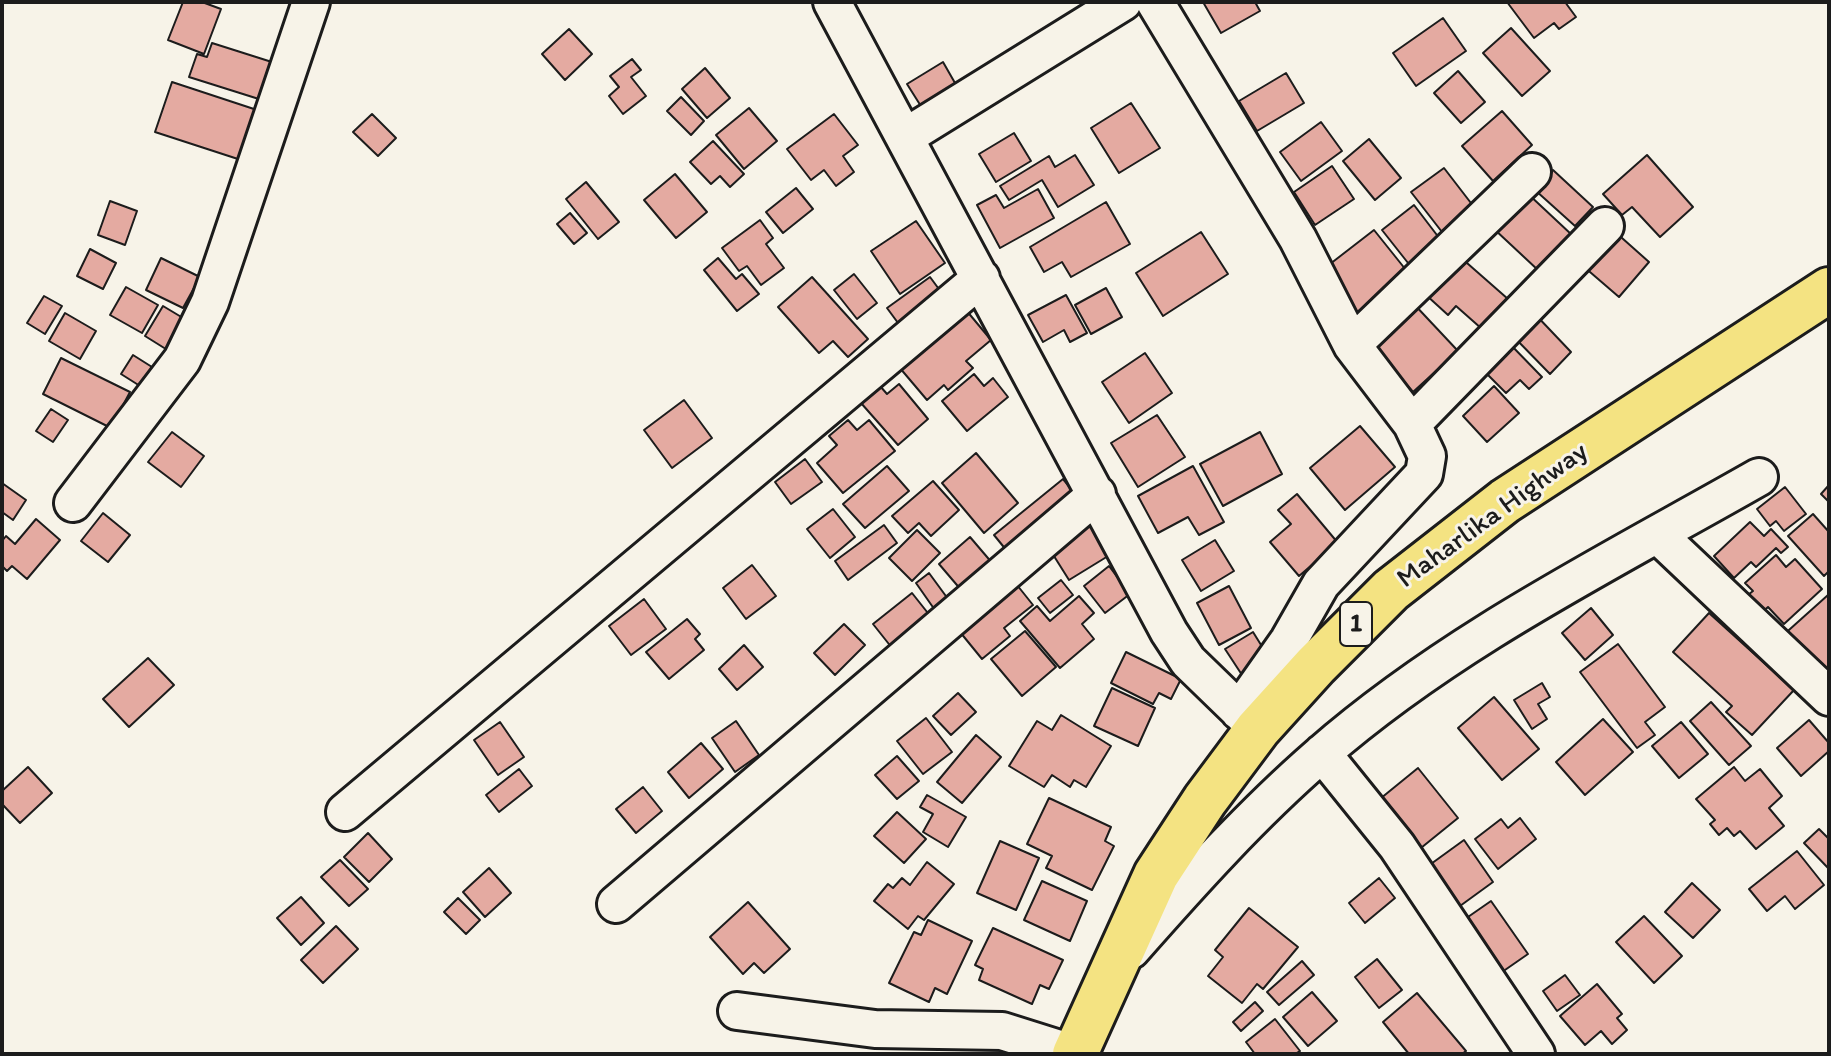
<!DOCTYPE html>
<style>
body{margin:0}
#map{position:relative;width:1831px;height:1056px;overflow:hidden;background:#f7f3e8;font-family:Itim,sans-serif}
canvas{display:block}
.frame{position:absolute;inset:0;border:4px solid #1c1c1c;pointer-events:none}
</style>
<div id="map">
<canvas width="1831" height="1056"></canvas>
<div class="frame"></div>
</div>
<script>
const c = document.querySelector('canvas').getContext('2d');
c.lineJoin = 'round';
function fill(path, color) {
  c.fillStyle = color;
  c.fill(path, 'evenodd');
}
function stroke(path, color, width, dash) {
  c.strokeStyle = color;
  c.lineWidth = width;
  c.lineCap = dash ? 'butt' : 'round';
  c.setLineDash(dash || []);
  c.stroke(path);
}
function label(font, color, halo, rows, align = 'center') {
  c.font = font + ' Itim,sans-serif';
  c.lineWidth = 6;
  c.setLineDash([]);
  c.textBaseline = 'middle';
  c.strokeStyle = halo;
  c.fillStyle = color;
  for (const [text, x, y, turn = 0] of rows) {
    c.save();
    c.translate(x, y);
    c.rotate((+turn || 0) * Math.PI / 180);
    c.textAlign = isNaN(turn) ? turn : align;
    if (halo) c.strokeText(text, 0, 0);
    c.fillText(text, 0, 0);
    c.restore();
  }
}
const building = new Path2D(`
 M183 2H202L221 9 204 54 168 40Z
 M1203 2H1255L1260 11 1221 33Z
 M1507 2H1565L1576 17 1559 29 1554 23 1534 38Z
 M1443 18 1466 51 1416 86 1393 53Z
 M1511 28 1550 71 1522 96 1483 53Z
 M569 29 592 54 565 80 542 54Z
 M212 43 275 63 262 100 189 77 197 54 207 57Z
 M632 59 641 70 631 77 646 96 623 114 609 96 619 87 610 76Z
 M943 62 959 90 924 111 907 84Z
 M705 68 730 98 707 118 682 89Z
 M1458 71 1485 102 1461 123 1434 93Z
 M1286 73 1304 103 1257 131 1239 101Z
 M172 82 257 110 241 160 155 132Z
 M681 97 704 121 691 135 667 111Z
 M1131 103 1160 148 1119 173 1091 128Z
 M749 108 777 141 744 169 716 135Z
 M1502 111 1532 145 1493 181 1462 146Z
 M372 114 396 138 378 156 353 132Z
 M834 114 858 145 843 156 854 172 836 186 824 170 811 180 787 149Z
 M1321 122 1342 151 1301 181 1280 152Z
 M1014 133 1031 161 996 182 979 154Z
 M1369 139 1401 178 1375 200 1343 161Z
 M713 141 744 174 730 187 720 176 711 184 690 162Z
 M1075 155 1094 185 1058 207 1042 180 1009 200 1000 186 1049 156 1055 167Z
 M1647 155 1693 207 1660 237 1632 207 1622 215 1603 194Z
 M1332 166 1354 199 1315 225 1294 192Z
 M1444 168 1474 207 1442 232 1411 192Z
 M1553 170 1593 207 1575 226 1535 190Z
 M675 174 707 212 676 238 644 200Z
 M586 182 619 222 598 239 566 199Z
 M796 188 813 209 783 233 766 212Z
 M1038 189 1054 218 1000 248 977 205 996 195 1004 208Z
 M1526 192 1572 235 1539 271 1493 228Z
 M110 201 137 211 125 245 98 235Z
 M1106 202 1130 244 1071 277 1062 262 1044 272 1030 247Z
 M1414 205 1443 243 1412 268 1382 230Z
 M570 213 587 233 574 244 557 224Z
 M760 220 773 238 766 244 784 268 761 285 747 266 739 271 722 248Z
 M916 221 945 263 900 294 871 251Z
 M1374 230 1410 275 1357 317 1321 271Z
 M1613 230 1649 262 1619 297 1583 266Z
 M1201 232 1228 274 1163 316 1136 273Z
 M90 249 116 263 103 289 77 276Z
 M1459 256 1508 299 1482 329 1456 306 1448 315 1425 294Z
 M161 258 200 277 183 308 146 290Z
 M718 258 736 279 742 274 759 294 737 311 704 270Z
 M854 274 877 303 857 319 834 290Z
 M812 277 868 339 848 357 833 341 819 353 778 307Z
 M930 277 944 296 901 327 887 308Z
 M126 287 158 305 142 333 110 315Z
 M1106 288 1122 317 1091 334 1075 305Z
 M1066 295 1087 333 1070 342 1064 330 1043 342 1028 315Z
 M44 296 62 306 45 334 27 323Z
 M1412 302 1458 351 1413 392 1368 343Z
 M961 304 991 340 966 361 973 368 948 390 944 385 927 400 894 361Z
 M163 306 188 321 169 351 145 336Z
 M1533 312 1571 352 1550 374 1511 334Z
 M65 313 96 331 80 359 49 341Z
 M1508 342 1542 377 1529 389 1520 380 1506 393 1481 368Z
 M1145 353 1172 393 1129 423 1102 382Z
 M133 355 152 367 140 386 121 374Z
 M61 358 130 392 111 428 43 394Z
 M974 374 984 386 993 378 1008 397 967 431 942 401Z
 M899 384 928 419 898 445 861 403 880 386 887 394Z
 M1494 386 1519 413 1487 442 1463 416Z
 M684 400 712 438 672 468 644 430Z
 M51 409 68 420 53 442 36 431Z
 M1157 415 1185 457 1138 487 1111 443Z
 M848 420 857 430 869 420 895 451 843 493 817 463 837 445 829 436Z
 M1360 426 1395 467 1345 510 1310 468Z
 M172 432 204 456 181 487 148 462Z
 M1260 432 1282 474 1223 506 1200 464Z
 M976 453 1018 503 984 533 942 483Z
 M805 459 822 482 791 504 775 482Z
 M887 466 909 491 865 528 843 504Z
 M1193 466 1224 522 1199 535 1188 517 1158 533 1138 496Z
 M1063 479 1076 495 1007 551 994 535Z
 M933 481 959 510 931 536 919 523 908 533 892 516Z
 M2 483 26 500 13 520 2 512Z
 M1829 485V502L1821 494Z
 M1785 487 1806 514 1784 531 1776 521 1770 526 1757 509Z
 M1297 494 1338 543 1299 576 1270 542 1291 524 1278 510Z
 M833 509 855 537 830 558 807 529Z
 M103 513 130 535 108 562 81 541Z
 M1813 514 1829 532V571L1824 576 1788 536Z
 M1090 517 1113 553 1069 580 1047 545Z
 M36 519 60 540 27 579 12 566 7 571 2 566V541L6 536 15 544Z
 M1750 522 1764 536 1771 529 1788 547 1781 553 1776 548 1756 567 1751 562 1734 578 1714 556Z
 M884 525 897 543 848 580 835 561Z
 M917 530 940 553 912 581 889 558Z
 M970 537 993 564 962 591 939 564Z
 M1215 540 1234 571 1201 591 1182 560Z
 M1776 555 1786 567 1795 559 1822 589 1784 624 1768 607 1759 615 1744 598 1753 591 1745 583Z
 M752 565 776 596 746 619 723 588Z
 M1109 566 1130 594 1105 613 1084 586Z
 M929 573 951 603 937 613 916 583Z
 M1061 580 1073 595 1050 613 1038 598Z
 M1017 585 1033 605 1004 628 1010 636 982 659 960 632Z
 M1229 586 1251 628 1219 645 1197 603Z
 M912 593 935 622 896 653 873 624Z
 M1828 595 1829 596V672L1780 638Z
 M1079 596 1094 613 1082 624 1094 639 1060 668 1020 621 1037 606 1050 621Z
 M644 599 666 629 631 655 609 626Z
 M1591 608 1613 635 1585 660 1562 633Z
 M1709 613 1794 690 1752 735 1726 712 1732 706 1673 652Z
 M687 619 700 634 695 639 704 650 669 679 646 652Z
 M844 624 865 645 835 675 814 653Z
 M1025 631 1056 667 1022 696 991 659Z
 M1253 632 1271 661 1244 678 1225 649Z
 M1618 644 1665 707 1645 722 1655 735 1637 748 1580 672Z
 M744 645 763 667 737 690 719 669Z
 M1126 652 1181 679 1171 699 1159 693 1153 704 1111 683Z
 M148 658 174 685 129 727 103 699Z
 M1542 683 1550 697 1538 704 1547 719 1532 729 1514 700Z
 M1112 688 1155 708 1138 746 1094 726Z
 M958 693 976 712 951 735 933 716Z
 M1494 697 1539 749 1502 780 1458 728Z
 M1711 702 1751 746 1729 765 1690 721Z
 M1061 715 1111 746 1086 787 1074 780 1070 787 1052 775 1044 787 1009 766 1037 721 1052 730Z
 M926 718 952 752 923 774 897 741Z
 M1603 719 1633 752 1585 795 1556 762Z
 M1809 720 1829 743V751L1801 776 1777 748Z
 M736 721 759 755 735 772 712 738Z
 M500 722 524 757 498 775 474 740Z
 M1681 722 1708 754 1679 778 1652 746Z
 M976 735 1001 757 962 803 937 782Z
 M701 743 723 769 689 798 668 772Z
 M897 756 919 781 897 799 875 775Z
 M28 767 52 793 20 823 2 804V791Z
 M1734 767 1745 781 1760 769 1782 796 1769 808 1784 826 1756 849 1740 831 1734 836 1727 828 1719 835 1710 824 1715 820 1696 799Z
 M1418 768 1458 818 1416 852 1375 803Z
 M519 769 532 786 499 812 486 795Z
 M643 787 662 811 636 833 616 809Z
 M927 795 966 817 948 847 923 832 933 814 920 807Z
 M1049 798 1111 827 1105 841 1114 846 1092 890 1046 868 1052 856 1027 844Z
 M897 812 926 839 904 863 874 836Z
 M1520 818 1536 839 1498 869 1475 839 1501 819 1508 828Z
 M1819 829 1829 839V869L1804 843Z
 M368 833 392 859 369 882 344 857Z
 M1464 840 1493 882 1460 906 1447 886 1440 891 1424 869Z
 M1000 841 1039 858 1016 910 977 893Z
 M1797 851 1824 885 1795 909 1785 896 1767 911 1749 889Z
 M340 860 368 889 349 906 321 877Z
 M927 862 954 884 924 920 918 916 908 929 874 901 888 884 893 888 902 878 910 885Z
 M489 868 511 893 485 917 463 892Z
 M1379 878 1395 898 1365 923 1349 903Z
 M1042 881 1087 901 1070 941 1024 920Z
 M1692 883 1720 910 1693 938 1665 912Z
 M301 897 324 923 301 945 277 918Z
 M458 898 480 920 466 934 444 912Z
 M1491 901 1528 954 1492 979 1455 926Z
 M748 902 790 949 764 973 754 963 743 974 710 937Z
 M1249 908 1298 947 1263 989 1257 984 1242 1003 1208 976 1223 957 1215 950Z
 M1644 916 1682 956 1654 983 1616 942Z
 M928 920 972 941 947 994 935 988 929 1002 889 983 914 932 921 935Z
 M336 926 358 949 323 983 301 960Z
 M993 928 1063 960 1049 989 1040 985 1032 1004 979 980 983 969 975 965Z
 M1377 959 1402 990 1379 1008 1355 977Z
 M1302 961 1314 975 1279 1005 1267 992Z
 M1565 975 1580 995 1557 1011 1543 991Z
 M1597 984 1622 1014 1617 1018 1627 1030 1612 1044 1601 1031 1585 1045 1560 1016Z
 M1312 992 1337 1021 1308 1046 1283 1017Z
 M1417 993 1466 1051 1462 1054H1409L1383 1022Z
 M1255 1002 1263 1011 1241 1031 1233 1022Z
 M1275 1019 1300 1051 1295 1054H1255L1246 1042Z`);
const minor = new Path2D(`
 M832 2 1169 632 1188 661 1255 726
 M1155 2 1298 239 1352 345 1412 424 1427 456 1424 474 1321 584 1289 640 1239 711
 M905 137 1123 2
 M1352 345 1532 172
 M1412 424 1605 226
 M73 503 182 360 210 302 311 2
 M1658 535 1829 697
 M1322 753 1397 846 1536 1054
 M345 812 981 278
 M616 904 1097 494
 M1131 950C1191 882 1251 815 1320 755 1450 641 1610 562 1759 477
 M737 1011 875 1029 1002 1031 1075 1054`);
const highway = new Path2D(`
 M1075 1054 1156 875 1205 800 1258 729 1316 665 1391 590 1505 501 1829 290`);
const shields = [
 [1356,624,32]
];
const shieldNames = [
 ["1",1356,624]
];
const streetNames = [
 ["Maharlika Highway",1493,516,-36]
];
fill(building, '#e4aaa1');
stroke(building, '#1c1c1c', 2);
stroke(minor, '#1c1c1c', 42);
stroke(highway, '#1c1c1c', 50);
stroke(minor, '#f7f3e8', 36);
stroke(highway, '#f4e382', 44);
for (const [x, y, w] of shields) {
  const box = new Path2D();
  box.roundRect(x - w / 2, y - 22, w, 44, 6);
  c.fillStyle = '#f7f3e8';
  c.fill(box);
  stroke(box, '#1c1c1c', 2);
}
label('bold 26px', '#1c1c1c', null, shieldNames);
label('28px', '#1c1c1c', '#f7f3e8', streetNames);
</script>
